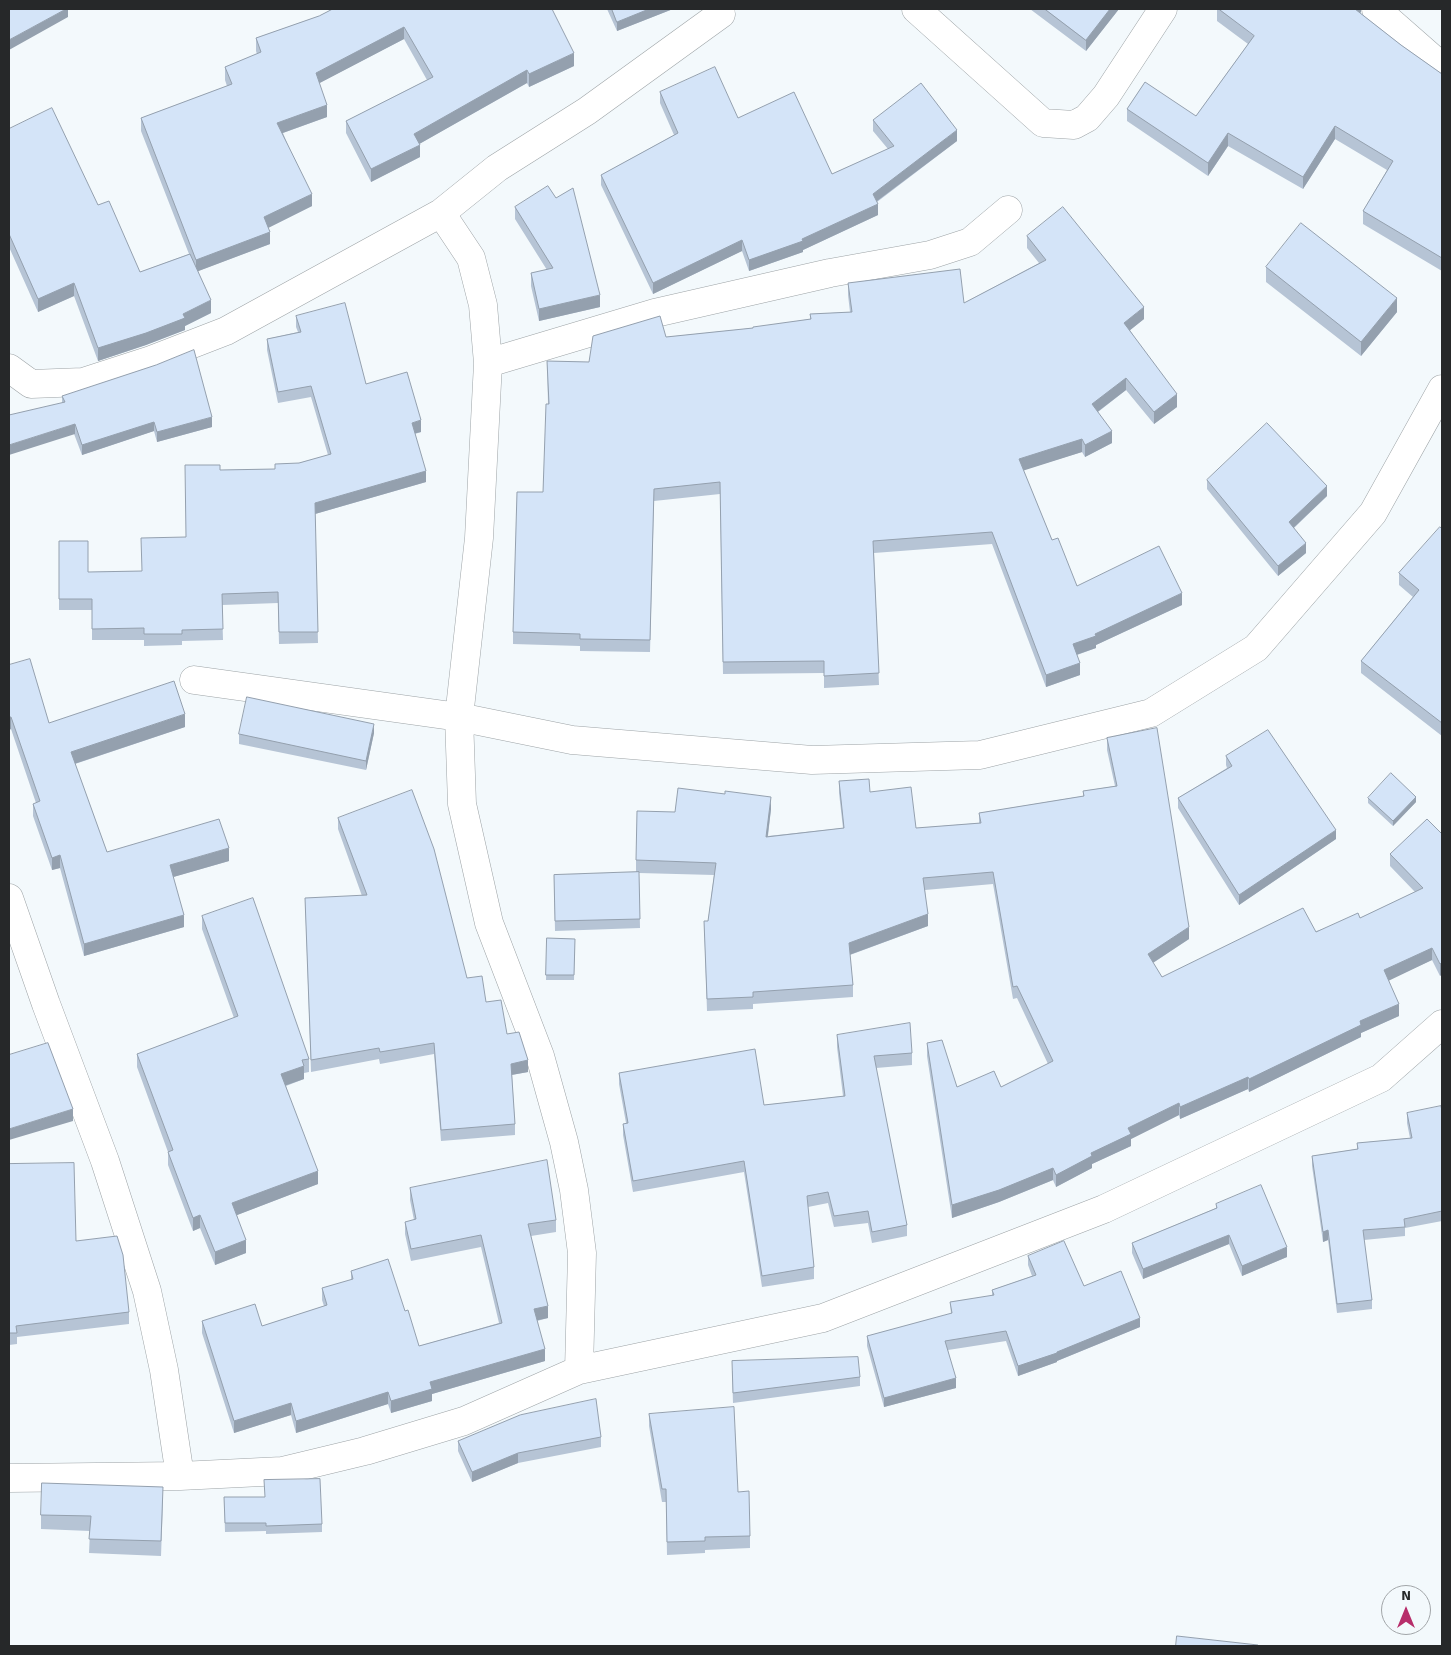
<!DOCTYPE html>
<style>
body{margin:0}
#map{position:relative;width:1451px;height:1655px;overflow:hidden;background:#f3f9fc;font-family:Signika,sans-serif}
canvas{display:block}
.frame{position:absolute;inset:0;border:10px solid #262829;pointer-events:none}
.north{position:absolute;left:1381px;top:1585px;width:50px;height:50px;box-sizing:border-box;background:#f3f9fc;border:1px solid #a1a5a8;border-radius:50%;rotate:0deg;font-size:14px;font-weight:700;line-height:20px;text-align:center;color:#262829}
.north::after{content:'';display:block;margin:auto;width:18px;height:22px;background:#b72e6b;clip-path:polygon(50% 0,100% 100%,50% 72%,0 100%)}
</style>
<div id="map">
<canvas width="1451" height="1655"></canvas>
<div class="frame"></div>
<div class="north">N</div>
</div>
<script>
const c = document.querySelector('canvas').getContext('2d');
c.lineJoin = 'round';
function stroke(path, color, width, dash) {
  c.strokeStyle = color;
  c.lineWidth = width;
  c.lineCap = dash ? 'butt' : 'round';
  c.setLineDash(dash || []);
  c.stroke(path);
}
function fill(path, color) {
  c.fillStyle = color;
  c.fill(path, 'evenodd');
}
const minor = new Path2D(`
 M916 9 1043 123 1074 125 1087 118 1106 96 1163 9
 M1376 9 1442 67
 M441 213 471 258 483 305 488 363 479 538 459 717 462 804 489 923 540 1056 564 1142 574 1190 582 1253 579 1370
 M488 363 655 313 830 273 930 255 970 242 1008 210
 M9 368 31 384 83 382 151 360 226 331 441 213 497 168 587 111 721 14
 M194 680 459 717 572 740 812 760 980 755 1151 713 1256 648 1373 513 1442 389
 M9 898 46 1004 105 1161 147 1291 164 1370 180 1476
 M9 1478 180 1476 282 1471 365 1451 464 1421 579 1370 823 1318 1104 1209 1381 1078 1442 1024`);
const wall = new Path2D(`
 M333 9 574 66 529 87 527 83 419 144 420 157 371 182 346 133V121L427 80 404 39 319 83 327 117 283 133 312 206 268 228 270 244 198 271 211 313 185 326V330L146 345 98 361 74 296 38 312 9 247V129L98 205 140 272 189 254 141 131V118L227 86 225 80V67L257 54 256 51V38L319 16Z
 M607 9H673L617 31Z
 M1030 9H1119L1086 51Z
 M1217 9H1361L1360 13 1401 45 1442 74V271L1363 224V211L1387 170 1335 139 1303 189 1228 146 1208 176 1127 121V109L1196 116 1248 44 1217 21Z
 M660 92 738 118 832 174 888 149 873 131V120L957 141 877 202 878 215 803 250V252L749 271 742 251 653 294 601 185V175L674 135 660 103Z
 M515 207 600 307 539 321 531 286V273L547 270 515 219Z
 M1027 236 1144 319 1130 330 1177 407 1154 424 1126 390 1098 412 1112 443 1085 457 1082 452 1023 470 1052 540 1077 586 1182 605 1096 645V648L1077 655 1080 675 1046 687 992 544 874 553 879 685 824 688V673L723 674 720 494 654 501 650 652 580 651V646L513 644V632L543 492 548 404 547 361 589 362 666 337 753 328 810 319V314L850 312 848 295V283L964 303 1039 263 1027 248Z
 M1266 267 1397 312 1361 356 1266 282Z
 M296 316 366 384 421 432 415 434 426 482 315 514 318 643 279 644 278 603 222 605 223 640 182 641V645L144 646V640H92V610H59V541L88 572 142 571 186 537 220 470 275 469 299 463 328 455 311 397 278 403 267 350V339L298 332 296 327Z
 M62 396 212 427 157 442 154 431 82 455 62 402Z
 M1207 480 1327 496 1294 528 1306 553 1278 576 1207 489Z
 M1442 529V736L1361 673V661L1413 597 1399 585V573Z
 M9 665 49 723 185 727 75 764 107 852 229 861 173 877 184 927 84 956 60 868 52 870 33 816V804L36 803 11 729 9 730Z
 M374 733 366 770 239 744V734Z
 M1107 738 1189 939 1153 963 1162 977 1360 918 1415 892 1390 866V854L1442 834V974L1440 976 1432 960 1388 980 1399 1016 1361 1033V1037L1249 1092 1248 1089 1180 1119 1179 1115 1131 1139V1146L1092 1164V1168L1056 1187 1053 1180 999 1202 952 1218 927 1056V1043L957 1087H1001L1048 1064 1017 998 1013 999 993 884 925 890 928 926 850 955 853 985V997L753 1004V1009L707 1011 704 921H708L714 875 639 873 640 928 555 931 554 875 636 872V860L675 812 725 794 771 809 768 836 843 828 839 793V781L870 792 916 828 979 823V813L1083 796V791L1115 786 1107 750Z
 M1226 756 1336 839 1239 905 1178 808V798L1227 768 1226 765Z
 M1368 798 1416 802 1393 826 1368 803Z
 M338 818 486 1002 507 1034 528 1072 512 1075 515 1124V1135L441 1141 434 1054 380 1064 379 1059 311 1072 305 898 362 896 338 829Z
 M202 916 309 1059V1072L304 1073V1079L286 1086 318 1184 237 1215 246 1253 215 1265 200 1228 193 1231 168 1165V1152L137 1067V1054L234 1018 202 929Z
 M547 938 575 939 574 980H546Z
 M837 1035 912 1053V1065L876 1068 907 1225V1236L872 1243 868 1223 834 1227 828 1203 808 1207 814 1267V1279L762 1287 744 1172 633 1192 623 1135V1124L626 1123 619 1084V1073L764 1105 843 1096 837 1047Z
 M1442 1111V1221L1405 1228V1236L1364 1240 1372 1300V1309L1337 1313 1328 1240 1323 1242 1312 1166V1156L1357 1149V1143L1410 1138 1407 1123V1113Z
 M9 1164 76 1241 129 1312V1324L17 1337V1344L9 1345Z
 M410 1188 556 1220V1232L531 1236 548 1318 537 1321 545 1361 432 1394V1401L391 1413 388 1404 296 1433 291 1415 234 1433 202 1333V1321L262 1326 324 1306 322 1300V1288L351 1280V1271L405 1311 419 1346 499 1323 481 1247 411 1261 405 1234V1222L414 1220 410 1200Z
 M1216 1204 1287 1257 1242 1276 1229 1244 1143 1279 1132 1253V1243L1216 1208Z
 M1028 1256 1084 1286 1140 1327 1057 1361V1362L1018 1376 1006 1341 948 1350 956 1388 884 1407 867 1346V1336L951 1314 950 1302 992 1296V1290L1032 1276 1028 1265Z
 M732 1371 860 1377V1386L733 1403Z
 M649 1414 738 1492 750 1536V1548L705 1550V1553L667 1555 666 1502H662L649 1426Z
 M601 1437V1447L518 1463 472 1482 458 1451V1441Z
 M224 1497 322 1524V1532L266 1534V1531L225 1532Z
 M163 1501 161 1556 89 1553 90 1531 41 1529V1515Z`);
const shadedWall = new Path2D(`
 M66 9H68V17L9 50V40Z
 M649 9H673L617 31V22Z
 M1110 9H1119L1086 51V40Z
 M1354 9H1361V12L1354 21Z
 M404 27V39L316 85V73Z
 M574 53V66L529 87V74Z
 M527 70V83L414 147V134Z
 M327 105V117L277 135V123Z
 M1335 126V139L1303 189V177Z
 M957 130V141L873 204V194Z
 M1228 133V146L1208 176V163Z
 M420 145V157L371 182V169Z
 M312 194V206L264 230V217Z
 M878 204V215L803 250V252L749 271V260L802 239Z
 M270 232V244L196 272V260Z
 M742 240V251L653 294V283Z
 M74 283V296L38 312V299Z
 M600 295V307L539 321V309Z
 M1397 298V312L1361 356V342Z
 M211 300V313L185 326V330L146 345 98 361V348L183 314Z
 M1144 307V319L1124 335V323Z
 M1126 378V390L1092 416V404Z
 M1177 394V407L1154 424V412Z
 M212 417V427L157 442V432Z
 M421 420V432L412 434V423Z
 M154 422V431L82 455V445Z
 M75 424V434L9 455V445Z
 M1112 431V443L1085 457V445Z
 M1082 439V452L1019 472V459Z
 M426 471V482L315 514V503Z
 M1327 486V496L1289 532V522Z
 M1306 543V553L1278 576V566Z
 M1182 593V605L1096 645V648L1073 656V644Z
 M1080 663V675L1046 687V675Z
 M185 714V727L71 765V752Z
 M9 717H11V729L9 730Z
 M374 724V733L366 770V761Z
 M771 797V809L766 849V837Z
 M1416 797V802L1393 826V821Z
 M1336 830V839L1239 905V895Z
 M229 848V861L170 878V865Z
 M60 855V868L52 870V858Z
 M928 914V926L849 955V943Z
 M184 915V927L84 956V944Z
 M1189 927V939L1148 966V954Z
 M1432 948V960L1384 983V970Z
 M1442 962V974L1440 976V964Z
 M1399 1004V1016L1361 1033V1037L1249 1092V1079L1360 1021Z
 M528 1060V1072L511 1075V1064Z
 M304 1066V1079L281 1087V1074Z
 M1248 1077V1089L1180 1119V1107Z
 M1179 1103V1115L1131 1139V1146L1092 1164V1168L1056 1187V1175L1128 1128Z
 M73 1109V1121L9 1140V1129Z
 M1053 1168V1180L999 1202 952 1218V1205Z
 M318 1171V1184L232 1217V1203Z
 M200 1215V1228L193 1231V1218Z
 M1328 1230V1240L1323 1242V1232Z
 M1229 1235V1244L1143 1279V1269Z
 M246 1240V1253L215 1265V1252Z
 M1287 1247V1257L1242 1276V1266Z
 M548 1306V1318L534 1321V1309Z
 M1140 1318V1327L1057 1361V1362L1018 1376V1366Z
 M545 1349V1361L432 1394V1401L391 1413V1401L430 1382Z
 M956 1378V1388L884 1407V1398Z
 M388 1392V1404L296 1433V1421Z
 M291 1403V1415L234 1433V1421Z
 M518 1453V1463L472 1482V1472Z`);
const building = new Path2D(`
 M9 9H66L9 40Z
 M333 9H552L574 53 529 74 527 70 414 134 420 145 371 169 346 121 433 77 404 27 316 73 327 105 277 123 312 194 264 217 270 232 196 260 141 118 232 84 225 67 261 52 256 38 319 16Z
 M612 9H649L617 22Z
 M1045 9H1110L1086 40Z
 M1219 9H1355L1401 45 1442 74V258L1363 211 1393 161 1335 126 1303 177 1228 133 1208 163 1127 109 1145 82 1196 116 1254 36Z
 M715 67 738 118 794 92 832 174 894 146 873 120 921 83 957 130 873 194 878 204 802 239 803 241 749 260 742 240 653 283 601 175 678 133 660 92Z
 M52 108 98 205 109 201 140 272 190 254 211 300 183 314 185 318 146 333 98 348 74 283 38 299 9 234V129Z
 M548 186 556 198 573 188 600 295 539 309 531 273 553 268 515 207Z
 M1063 207 1144 307 1124 323 1177 394 1154 412 1126 378 1092 404 1112 431 1085 445 1082 439 1019 459 1052 540 1058 538 1077 586 1159 546 1182 593 1095 634 1096 636 1073 644 1080 663 1046 675 992 532 873 541 879 673 824 676V661L723 662 720 482 654 489 650 640 580 639V634L513 632 517 492H543L546 404H549L547 361 589 362 593 336 660 316 666 337 753 328V327L811 319 810 314 852 312 848 283 960 269 964 303 1046 260 1027 236Z
 M1301 223 1397 298 1361 342 1266 267Z
 M345 303 366 384 407 372 421 420 412 423 426 471 315 503 318 632H279L278 592 222 594 223 629 182 630V634H144V628L92 629V599H59V541H88V572L142 571 141 538 186 537 185 465H220V470L275 469V464L299 463 331 454 311 386 278 392 267 339 301 332 296 316Z
 M194 350 212 417 157 432 154 422 82 445 75 424 9 445V415L65 402 62 396 156 365Z
 M1267 423 1327 486 1289 522 1306 543 1278 566 1207 480Z
 M1440 527 1442 529V723L1361 661 1419 590 1399 573Z
 M30 659 49 723 174 681 185 714 71 752 107 852 219 819 229 848 170 865 184 915 84 944 60 855 52 858 33 804 40 801 11 717H9V665Z
 M247 697 374 724 366 761 239 734Z
 M1157 728 1189 927 1148 954 1162 977 1303 908 1316 932 1358 913 1360 918 1423 888 1390 854 1427 819 1442 834V962L1440 964 1432 948 1384 970 1399 1004 1360 1021 1361 1025 1249 1079 1248 1077 1180 1107 1179 1103 1128 1128 1131 1134 1091 1153 1092 1156 1056 1175 1053 1168 999 1190 952 1205 927 1043 942 1040 957 1087 994 1071 1001 1087 1053 1061 1017 986 1013 987 993 872 923 878 928 914 849 943 853 985 753 992V997L707 999 704 921H708L716 863 636 860 637 811 675 812 678 788 725 794V791L771 797 766 837 844 828 839 781 869 779 870 792 911 787 916 828 981 823 979 813 1084 796 1083 791 1117 786 1107 738Z
 M1268 730 1336 830 1239 895 1178 798 1232 766 1226 756Z
 M1391 773 1416 797 1393 821 1368 798Z
 M412 790 434 849 467 978 482 976 486 1002 501 1000 507 1034 519 1032 528 1060 511 1064 515 1124 441 1130 434 1043 380 1052 379 1048 311 1060 305 898 367 895 338 818Z
 M639 872 640 919 555 921 554 875Z
 M253 898 309 1059 302 1060 304 1066 281 1074 318 1171 232 1203 246 1240 215 1252 200 1215 193 1218 168 1152 173 1150 137 1054 238 1016 202 916Z
 M547 938 575 939 574 975H546Z
 M910 1023 912 1053 874 1056 907 1225 872 1232 868 1211 834 1216 828 1192 807 1196 814 1267 762 1276 744 1161 633 1181 623 1124 628 1123 619 1073 755 1049 764 1105 845 1096 837 1035Z
 M48 1043 73 1109 9 1129V1055Z
 M1441 1106 1442 1111V1211L1404 1219 1405 1227 1363 1230 1372 1300 1337 1304 1328 1230 1323 1232 1312 1156 1358 1149 1357 1143 1412 1138 1407 1113Z
 M547 1160 556 1220 528 1224 548 1306 534 1309 545 1349 430 1382 432 1389 391 1401 388 1392 296 1421 291 1403 234 1421 202 1321 255 1304 262 1326 327 1305 322 1288 353 1279 351 1271 388 1259 405 1311 408 1310 419 1346 502 1323 481 1235 411 1249 405 1222 416 1219 410 1188Z
 M74 1163 76 1241 117 1236 123 1255 129 1312 16 1326 17 1333H9V1164Z
 M1261 1185 1287 1247 1242 1266 1229 1235 1143 1269 1132 1243 1217 1208 1216 1204Z
 M1064 1241 1084 1286 1121 1271 1140 1318 1057 1352V1353L1018 1366 1006 1331 945 1341 956 1378 884 1398 867 1336 952 1313 950 1302 994 1295 992 1290 1036 1275 1028 1256Z
 M858 1357 860 1377 733 1393 732 1361Z
 M596 1399 601 1437 518 1453 472 1472 458 1441 520 1415Z
 M734 1407 738 1492 749 1491 750 1536 705 1537V1541L667 1542 666 1489H662L649 1414Z
 M320 1479 322 1524 266 1526V1523H225L224 1497H265L264 1480Z
 M42 1483 163 1487 161 1541 89 1539 91 1516 41 1515Z
 M1177 1636 1258 1645V1646H1176Z`);
stroke(minor, '#9da3a6', 29);
stroke(minor, '#fff', 28);
fill(wall, '#b6c4d5');
fill(shadedWall, '#94a0ae');
fill(building, '#d4e4f8');
stroke(building, '#94a0ae', 1);
</script>
